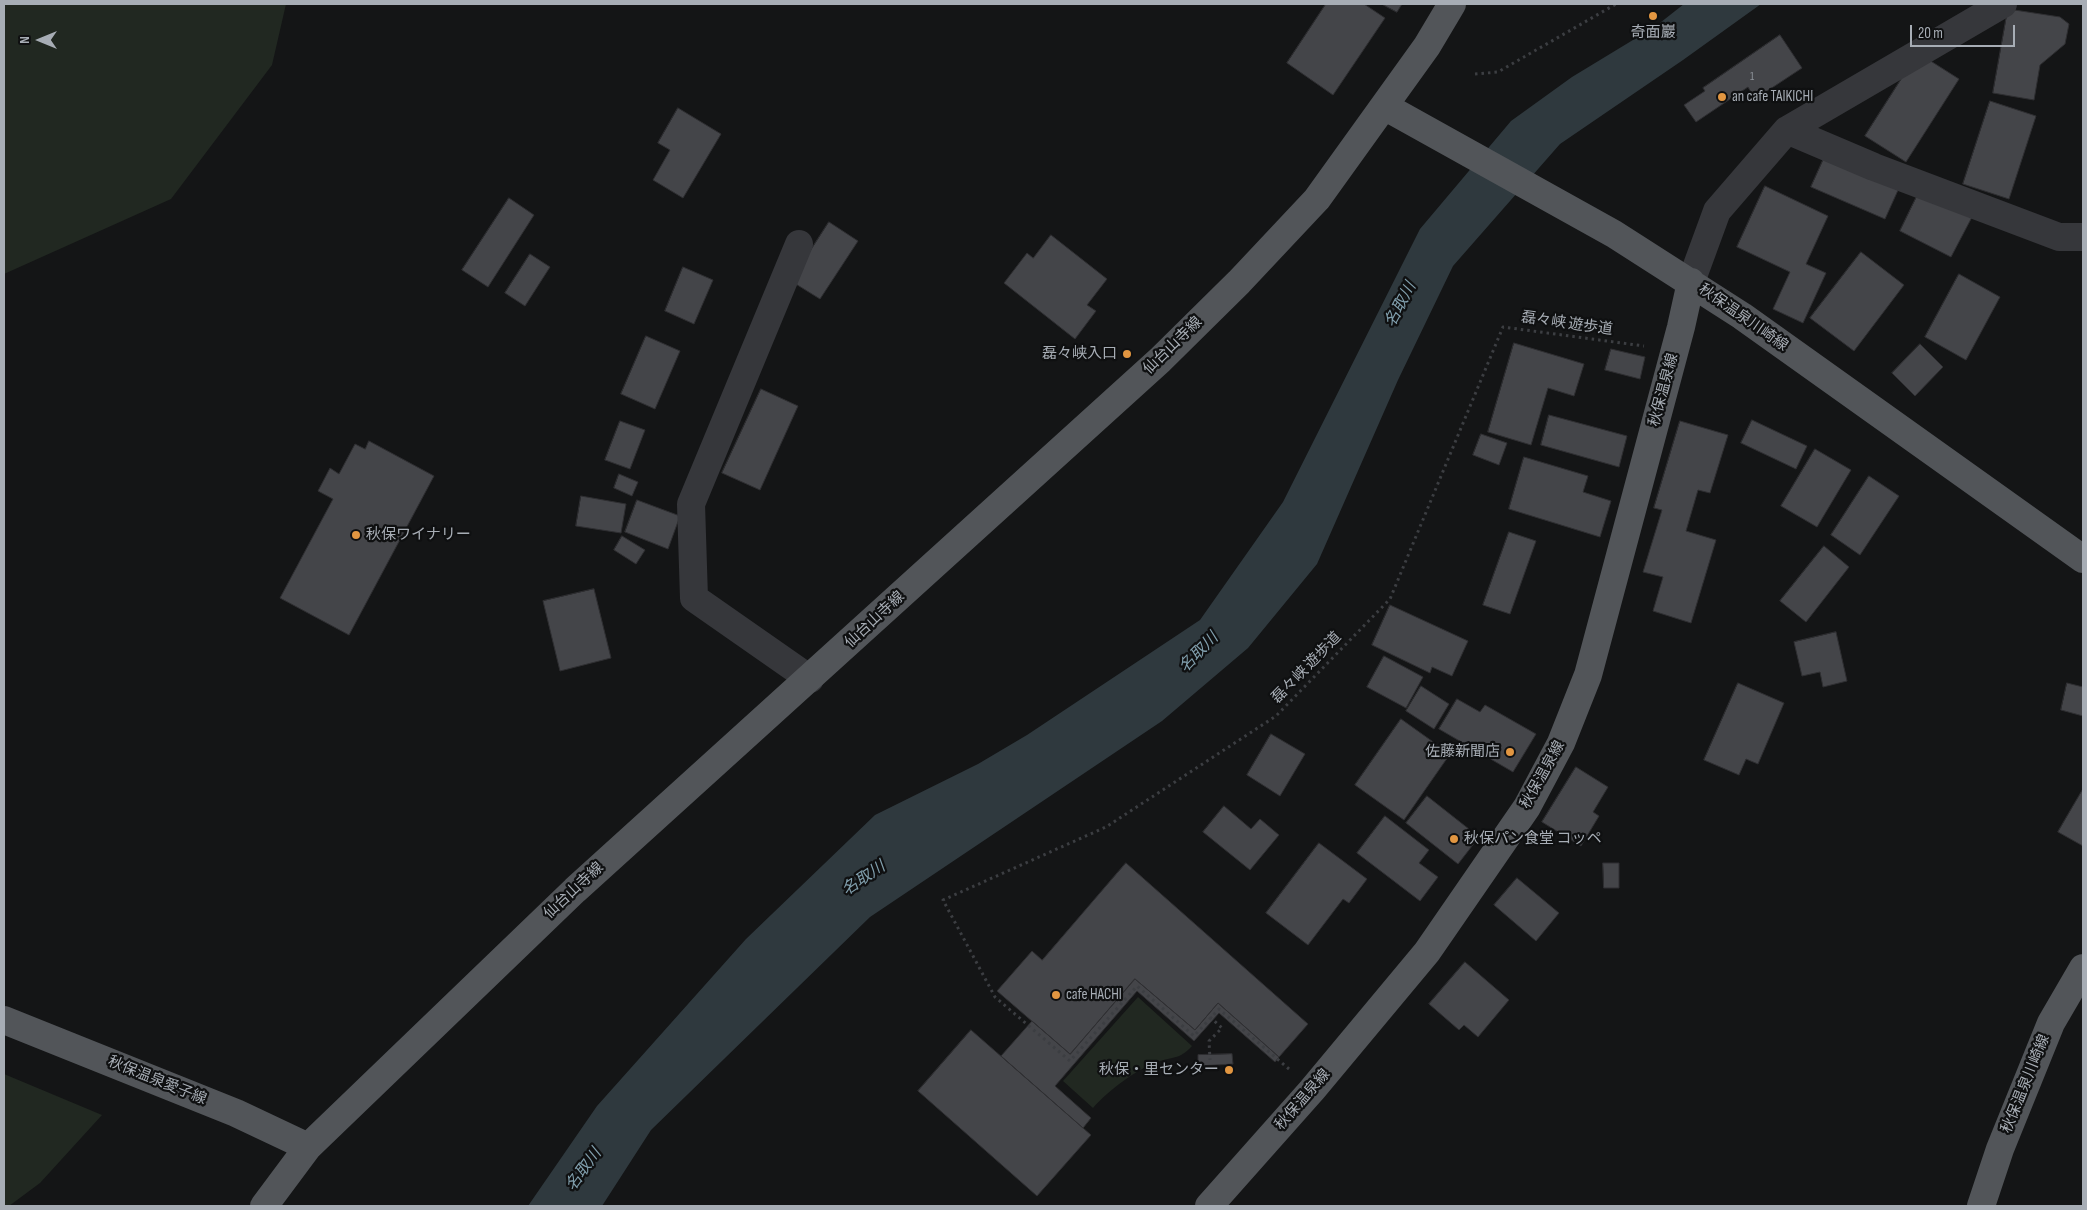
<!DOCTYPE html>
<meta charset="utf-8">
<style>
body{margin:0}
#map{position:relative;width:2087px;height:1210px;overflow:hidden;background:#141516;font-family:"Sofia Sans Condensed",sans-serif}
canvas{display:block}
.frame{position:absolute;inset:0;border:5px solid #a7adb5;pointer-events:none}
.north{position:absolute;left:15px;top:15px;width:50px;height:50px;-webkit-text-stroke:4px #0f1011;paint-order:stroke;rotate:270deg;font-size:14px;font-weight:700;line-height:20px;text-align:center;color:#a7adb5}
.north::after{content:'';display:block;margin:auto;width:18px;height:22px;background:#a7adb5;clip-path:polygon(50% 0,100% 100%,50% 72%,0 100%)}
.scale{position:absolute;left:1910px;top:25px;width:105px;height:22px;box-sizing:border-box;border:2px solid #a7adb5;border-top:0;padding-left:6px;font-size:15px;line-height:18px;white-space:nowrap;color:#a7adb5;-webkit-text-stroke:4px #0f1011;paint-order:stroke}
</style>
<div id="map">
<canvas width="2087" height="1210"></canvas>
<div class="frame"></div>
<div class="north">N</div>
<div class="scale">20 m</div>
</div>
<script>
const c = document.querySelector('canvas').getContext('2d');
c.lineJoin = 'round';
function fill(path, color) {
  c.fillStyle = color;
  c.fill(path, 'evenodd');
}
function stroke(path, color, width, dash) {
  c.strokeStyle = color;
  c.lineWidth = width;
  c.lineCap = dash ? 'butt' : 'round';
  c.setLineDash(dash || []);
  c.stroke(path);
}
function label(font, color, halo, rows, align = 'center') {
  c.font = font + ' "Sofia Sans Condensed","Noto Sans JP",sans-serif';
  c.lineWidth = 4.5;
  c.setLineDash([]);
  c.textBaseline = 'middle';
  c.strokeStyle = halo;
  c.fillStyle = color;
  for (const [text, x, y, turn = 0] of rows) {
    c.save();
    c.translate(x, y);
    c.rotate((+turn || 0) * Math.PI / 180);
    c.textAlign = isNaN(turn) ? turn : align;
    if (halo) c.strokeText(text, 0, 0);
    c.fillText(text, 0, 0);
    c.restore();
  }
}
const green = new Path2D(`
 M4 4H286L272 65 171 199 4 274Z
 M1138 997 1192 1046C1179 1060 1174 1056 1157 1062 1134 1071 1109 1090 1093 1108L1063 1081Z
 M4 1074 102 1115 40 1183 9 1206H4Z`);
const water = new Path2D(`
 M1684 4H1761L1683 60 1560 144 1453 266 1398 380 1317 564 1248 648 1162 721 870 917 651 1130 602 1206H528L597 1106 746 939 875 815 978 764 1027 735 1200 620 1283 502 1420 229 1511 121 1572 77 1656 26Z`);
const building = new Path2D(`
 M1326 4H1364L1385 18 1333 95 1287 63Z
 M1382 4H1402L1397 12Z
 M2008 9 2060 17 2069 24 2065 44 2040 65 2034 100 1993 93Z
 M1780 35 1802 68 1755 99 1748 87 1696 122 1684 105 1705 91 1703 88Z
 M1918 53 1959 79 1906 162 1865 136Z
 M1990 101 2036 116 2009 199 1963 184Z
 M678 108 721 134 683 198 653 180 670 150 658 143Z
 M1825 156 1899 188 1885 219 1811 187Z
 M1765 186 1828 216 1806 264 1826 273 1803 323 1773 309 1790 272 1737 247Z
 M1920 190 1972 217 1951 257 1900 231Z
 M509 198 534 215 488 287 462 270Z
 M829 222 858 241 820 299 791 281Z
 M1051 235 1107 279 1087 305 1096 311 1075 339 1004 283 1027 253 1033 258Z
 M1861 252 1904 285 1854 351 1810 318Z
 M530 254 550 267 525 306 505 293Z
 M683 267 713 280 694 324 665 311Z
 M1959 274 2000 297 1966 360 1925 337Z
 M646 336 680 351 655 409 621 394Z
 M1514 343 1584 364 1574 396 1548 388 1531 445 1488 432Z
 M1920 344 1943 367 1915 396 1892 373Z
 M1611 349 1645 357 1640 379 1605 370Z
 M761 389 798 406 760 490 722 473Z
 M1549 415 1627 436 1619 467 1541 445Z
 M1752 420 1807 446 1796 469 1741 443Z
 M620 421 645 430 630 469 605 460Z
 M1680 421 1728 435 1710 493 1698 490 1686 531 1716 540 1691 623 1653 611 1663 577 1643 572 1662 510 1654 508Z
 M1481 434 1507 443 1499 465 1473 455Z
 M369 441 434 476 349 635 280 598 333 499 318 491 330 468 339 474 355 444 365 449Z
 M1815 449 1851 470 1817 527 1781 506Z
 M1524 457 1588 476 1583 492 1611 501 1600 537 1509 509Z
 M619 474 638 482 632 496 614 488Z
 M1869 476 1899 496 1860 555 1831 535Z
 M581 496 626 504 621 533 576 526Z
 M637 500 680 516 668 549 625 532Z
 M1509 532 1536 541 1510 614 1483 605Z
 M622 536 645 550 636 564 614 550Z
 M1824 546 1849 567 1806 622 1780 601Z
 M594 589 611 658 560 671 543 601Z
 M1390 605 1468 641 1452 676 1432 667 1430 673 1372 645Z
 M1836 632 1847 681 1823 687 1820 672 1802 676 1794 642Z
 M1384 656 1423 677 1406 708 1367 687Z
 M1738 683 1784 703 1758 764 1746 759 1739 775 1704 760Z
 M2067 683 2083 687V716L2061 710Z
 M1421 686 1449 704 1434 729 1406 711Z
 M1457 699 1480 712 1485 705 1536 734 1513 772 1439 729Z
 M1401 719 1450 754 1404 820 1355 785Z
 M1271 734 1305 754 1280 796 1247 775Z
 M1576 767 1608 787 1593 812 1599 816 1581 846 1542 822Z
 M2083 789V846L2058 832Z
 M1427 796 1479 837 1458 864 1406 823Z
 M1224 806 1251 829 1260 819 1279 835 1250 870 1203 832Z
 M1385 816 1429 850 1419 863 1438 877 1420 901 1357 853Z
 M1319 843 1367 879 1349 903 1343 899 1308 945 1266 913Z
 M1126 863 1308 1024 1279 1057 1218 1003 1195 1030 1135 979 1070 1054 997 991 1032 951 1042 960Z
 M1603 863H1619V888H1604Z
 M1517 878 1559 913 1536 941 1494 905Z
 M1465 962 1509 1000 1478 1037 1464 1025 1459 1030 1429 1004Z
 M1135 979 1195 1030 1218 1003 1279 1057 1275 1062 1219 1013 1194 1041 1137 991 1055 1086 1091 1118 1083 1128 1001 1056 1032 1021 1070 1054Z
 M971 1030 1091 1135 1037 1196 918 1091Z
 M1232 1054 1233 1064 1198 1066V1055Z`);
const path = new Path2D(`
 M1475 74 1498 72 1616 4
 M1210 1017 1222 1028 1209 1041 1210 1060
 M1289 1069 1219 1009 1194 1036 1137 986 1070 1061 995 997 943 900 1106 827 1276 716 1390 599 1503 327 1644 346`);
const minor = new Path2D(`
 M1787 130 1874 167 2059 237H2083
 M799 244 691 504 694 598 810 679
 M1691 282 1717 211 1787 130 2003 4`);
const major = new Path2D(`
 M1384 106 1614 234 1742 316 2083 559
 M4 1020 236 1113 308 1147
 M264 1206 308 1147 575 890 1160 360 1239 282 1317 199 1427 46 1452 4
 M1209 1206 1312 1090 1427 952 1527 807 1561 743 1588 675 1681 327 1691 282
 M1981 1206 2000 1149 2051 1023 2083 968`);
const markers = [
 [1653,16,5,"#e29641"],
 [1722,97,5,"#e29641"],
 [1127,354,5,"#e29641"],
 [356,535,5,"#e29641"],
 [1510,752,5,"#e29641"],
 [1454,839,5,"#e29641"],
 [1056,995,5,"#e29641"],
 [1229,1070,5,"#e29641"]
];
const numberNames = [
 ["1",1752,77]
];
const poiNames = [
 ["奇面巖",1653,33,"center"],
 ["an cafe TAIKICHI",1732,97],
 ["磊々峡入口",1117,354,"right"],
 ["秋保ワイナリー",366,535],
 ["佐藤新聞店",1500,752,"right"],
 ["秋保パン食堂 コッペ",1464,839],
 ["cafe HACHI",1066,995],
 ["秋保・里センター",1219,1070,"right"]
];
const streetNames = [
 ["秋保温泉川崎線",1743,318,35],
 ["磊々峡 遊歩道",1567,324,8],
 ["仙台山寺線",1173,346,-44],
 ["秋保温泉線",1664,390,-75],
 ["仙台山寺線",875,620,-43],
 ["磊々峡 遊歩道",1307,668,-46],
 ["秋保温泉線",1543,775,-61],
 ["仙台山寺線",574,891,-43],
 ["秋保温泉愛子線",157,1081,22],
 ["秋保温泉川崎線",2026,1084,-68],
 ["秋保温泉線",1303,1100,-49]
];
const waterNames = [
 ["名取川",1401,305,-62],
 ["名取川",1199,653,-46],
 ["名取川",864,879,-34],
 ["名取川",584,1170,-54]
];
fill(green, '#212821');
fill(water, '#2f393e');
fill(building, '#444549');
stroke(building, '#2f2f32', 1);
stroke(path, '#3c3e42', 3, [2.5, 4]);
stroke(minor, '#36373b', 28);
stroke(major, '#525559', 28);
for (const [x, y, r, color] of markers) {
  const dot = new Path2D();
  dot.arc(x, y, r, 0, 2 * Math.PI);
  c.fillStyle = color;
  c.fill(dot);
  stroke(dot, '#0f1011', 2);
}
label('12px', '#8e939a', null, numberNames);
label('15px', '#a7adb5', '#0f1011', poiNames, 'left');
label('15px', '#a7adb5', '#0f1011', streetNames);
label('italic 16px', '#819fad', '#0f1011', waterNames);
</script>
